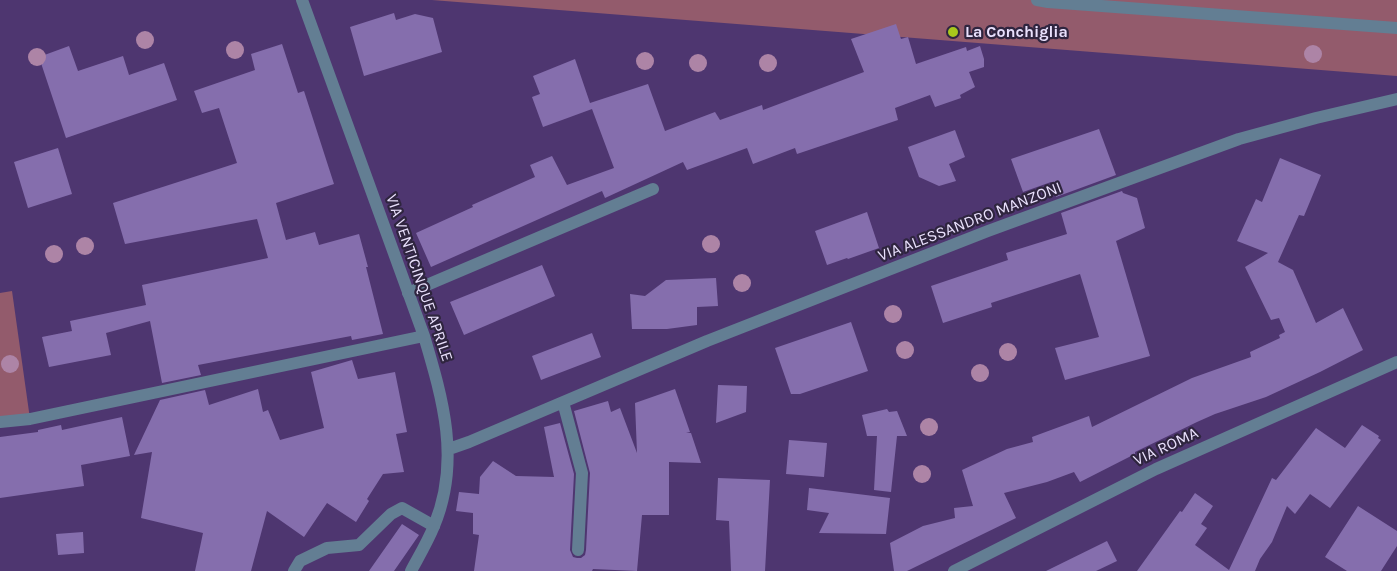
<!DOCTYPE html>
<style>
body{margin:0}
canvas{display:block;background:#4e3670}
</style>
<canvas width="1397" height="571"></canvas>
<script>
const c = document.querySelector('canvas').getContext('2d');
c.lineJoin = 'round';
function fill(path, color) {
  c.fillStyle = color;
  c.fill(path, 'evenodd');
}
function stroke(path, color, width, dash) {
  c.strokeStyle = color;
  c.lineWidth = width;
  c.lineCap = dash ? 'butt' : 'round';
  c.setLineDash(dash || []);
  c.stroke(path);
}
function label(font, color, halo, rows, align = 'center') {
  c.font = font + ' Karla,sans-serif';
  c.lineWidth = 4.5;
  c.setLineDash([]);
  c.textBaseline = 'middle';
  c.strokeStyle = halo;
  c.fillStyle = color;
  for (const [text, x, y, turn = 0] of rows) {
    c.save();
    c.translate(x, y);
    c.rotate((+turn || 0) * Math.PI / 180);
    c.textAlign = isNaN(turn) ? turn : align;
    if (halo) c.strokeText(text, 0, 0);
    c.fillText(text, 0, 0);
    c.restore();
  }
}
const green = new Path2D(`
 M432 0H1397V76Z
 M12 291 30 419 0 423V293Z`);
const building = new Path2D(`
 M394 13 396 20 415 14 433 18 442 52 364 76 350 27Z
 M896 24 901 39 908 37 916 64 966 47 967 51 980 46 984 59V67L969 72 975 87 960 95 961 98 935 107 930 95 895 108 898 120 797 154 795 148 753 164 747 148 687 170 683 162 605 198 602 191 431 267 416 233 473 207 472 205 535 177 530 165 552 156 567 185 614 168 592 109 543 127 532 97 540 94 533 76 575 59 590 103 648 84 665 131 715 112 720 120 762 105 763 110 864 72 851 39Z
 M282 44 298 93 304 91 334 184 276 203 286 240 315 232 319 245 359 234 368 267H366L383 334 352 340 351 336 198 365 201 375 162 383 150 321 106 333 111 355 49 367 42 337 72 331 70 321 146 305 142 285 268 258 257 219 125 244 113 203 237 163 219 108 202 113 194 91 255 70 251 54Z
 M69 46 78 71 123 56 129 75 164 63 177 100 66 138 39 57Z
 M1099 129 1116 175 1056 197 1051 182 1023 192 1011 159Z
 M955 130 965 157 949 164 956 181 939 186 919 177 908 147Z
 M58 148 72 194 28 208 14 162Z
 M1280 158 1321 175 1304 216 1299 215 1278 262 1293 270 1316 323 1343 308 1363 350 1320 372 1266 397 1215 414 1197 422 1135 452V454L1080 482 1074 472 1047 482 1004 493 1016 518 907 571H894L890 543 923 526 955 518 954 508 973 506 962 470 1007 449 1033 442 1032 437 1089 416 1092 427 1192 378 1251 357 1250 352 1280 338 1279 335 1285 332 1279 318 1271 320 1245 267 1268 253 1237 241 1256 199 1262 202Z
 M1122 191 1123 193 1137 198 1145 228 1116 241 1150 356 1065 380 1055 348 1099 337 1080 274 991 303 992 307 943 323 931 286 1008 260 1006 253 1067 234 1061 213Z
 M867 212 879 248 848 259 847 258 827 265 815 231Z
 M542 265 555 296 464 335 450 302Z
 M716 278 718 306 697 307V325L667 329H632L630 294 645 296 666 280Z
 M851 322 868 371 800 394H791L775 348Z
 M592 333 601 357 541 380 532 356Z
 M352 360 358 379 395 372 407 432 396 434 404 472 383 474 367 499 369 501 356 522 327 503 304 537 267 511 251 571H195L203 533 141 518 152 452 134 455 160 400 205 390 209 405 258 389 263 412 268 410 280 440 324 428 311 372Z
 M718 385 747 386 746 412 716 423Z
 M675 389 690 432 686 433H691L701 463 669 462V515H642L637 571 593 569 592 571H474L479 535 473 534V513L456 511 459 492 479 494 480 477 493 461 516 476 554 477 544 427 560 423 574 474 570 550 573 557 577 558H581L585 555 586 550 590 473 574 411 608 401 611 412 620 408 637 453 635 403Z
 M887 409 889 412 897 411 907 436H897L891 492 874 490 877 436H867L862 415Z
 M122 417 130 456 81 465 84 486 0 498V437L38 432V430L61 425 62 430Z
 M1362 425 1379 436 1378 438 1381 440 1330 508 1310 494 1295 514 1287 506 1272 542 1260 559 1255 571H1137L1180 511 1182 512 1195 493 1213 506 1201 524 1207 528 1195 545 1229 570 1272 478 1276 480 1316 428 1345 448Z
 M789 440 827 443 824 477 786 474Z
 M718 478 770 480 765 571H731L729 521 716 520Z
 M809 488 890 498 886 534 819 533 829 513 807 510Z
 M1358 506 1397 531V546L1381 571H1347L1325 557Z
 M402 524 419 535 394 571H369Z
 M83 532 84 553 58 555 56 534Z
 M1107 541 1117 561 1096 571H1046Z`);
const service = new Path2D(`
 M408 293 653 189
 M294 571 300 561 327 548 359 545 391 514 402 508 434 526`);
const minor = new Path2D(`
 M302 0 424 336C443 400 461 461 434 526 428 541 419 556 411 571
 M1037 0 1048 2 1397 28
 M563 402 582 473 578 550
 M0 422 30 419 424 336
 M449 449 469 442 707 341 988 231 1239 139 1316 118 1397 99
 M954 571 1156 469 1397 362`);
const trees = [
 [145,40],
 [235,50],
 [1313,54],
 [37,57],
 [645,61],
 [698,63],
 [768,63],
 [711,244],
 [85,246],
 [54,254],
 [742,283],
 [893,314],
 [905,350],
 [1008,352],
 [10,364],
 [980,373],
 [929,427],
 [922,474]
];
const markers = [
 [953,32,6,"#a8c71c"]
];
const poiNames = [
 ["La Conchiglia",965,32]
];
const streetNames = [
 ["VIA ALESSANDRO MANZONI",970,222,-21],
 ["VIA VENTICINQUE APRILE",419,278,71],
 ["VIA ROMA",1166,447,-25]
];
fill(green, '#935b6c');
fill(building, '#856ead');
stroke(service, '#637e93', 12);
stroke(minor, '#637e93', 12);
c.fillStyle = '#ad84a6';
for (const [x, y] of trees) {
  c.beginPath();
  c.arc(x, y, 9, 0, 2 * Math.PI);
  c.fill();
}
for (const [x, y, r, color] of markers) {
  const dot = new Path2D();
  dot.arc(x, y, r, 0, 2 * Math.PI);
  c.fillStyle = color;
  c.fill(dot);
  stroke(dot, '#2f253f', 2);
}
label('bold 16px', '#eae1fd', '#2f253f', poiNames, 'left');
label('16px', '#eae1fd', '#2f253f', streetNames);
</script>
